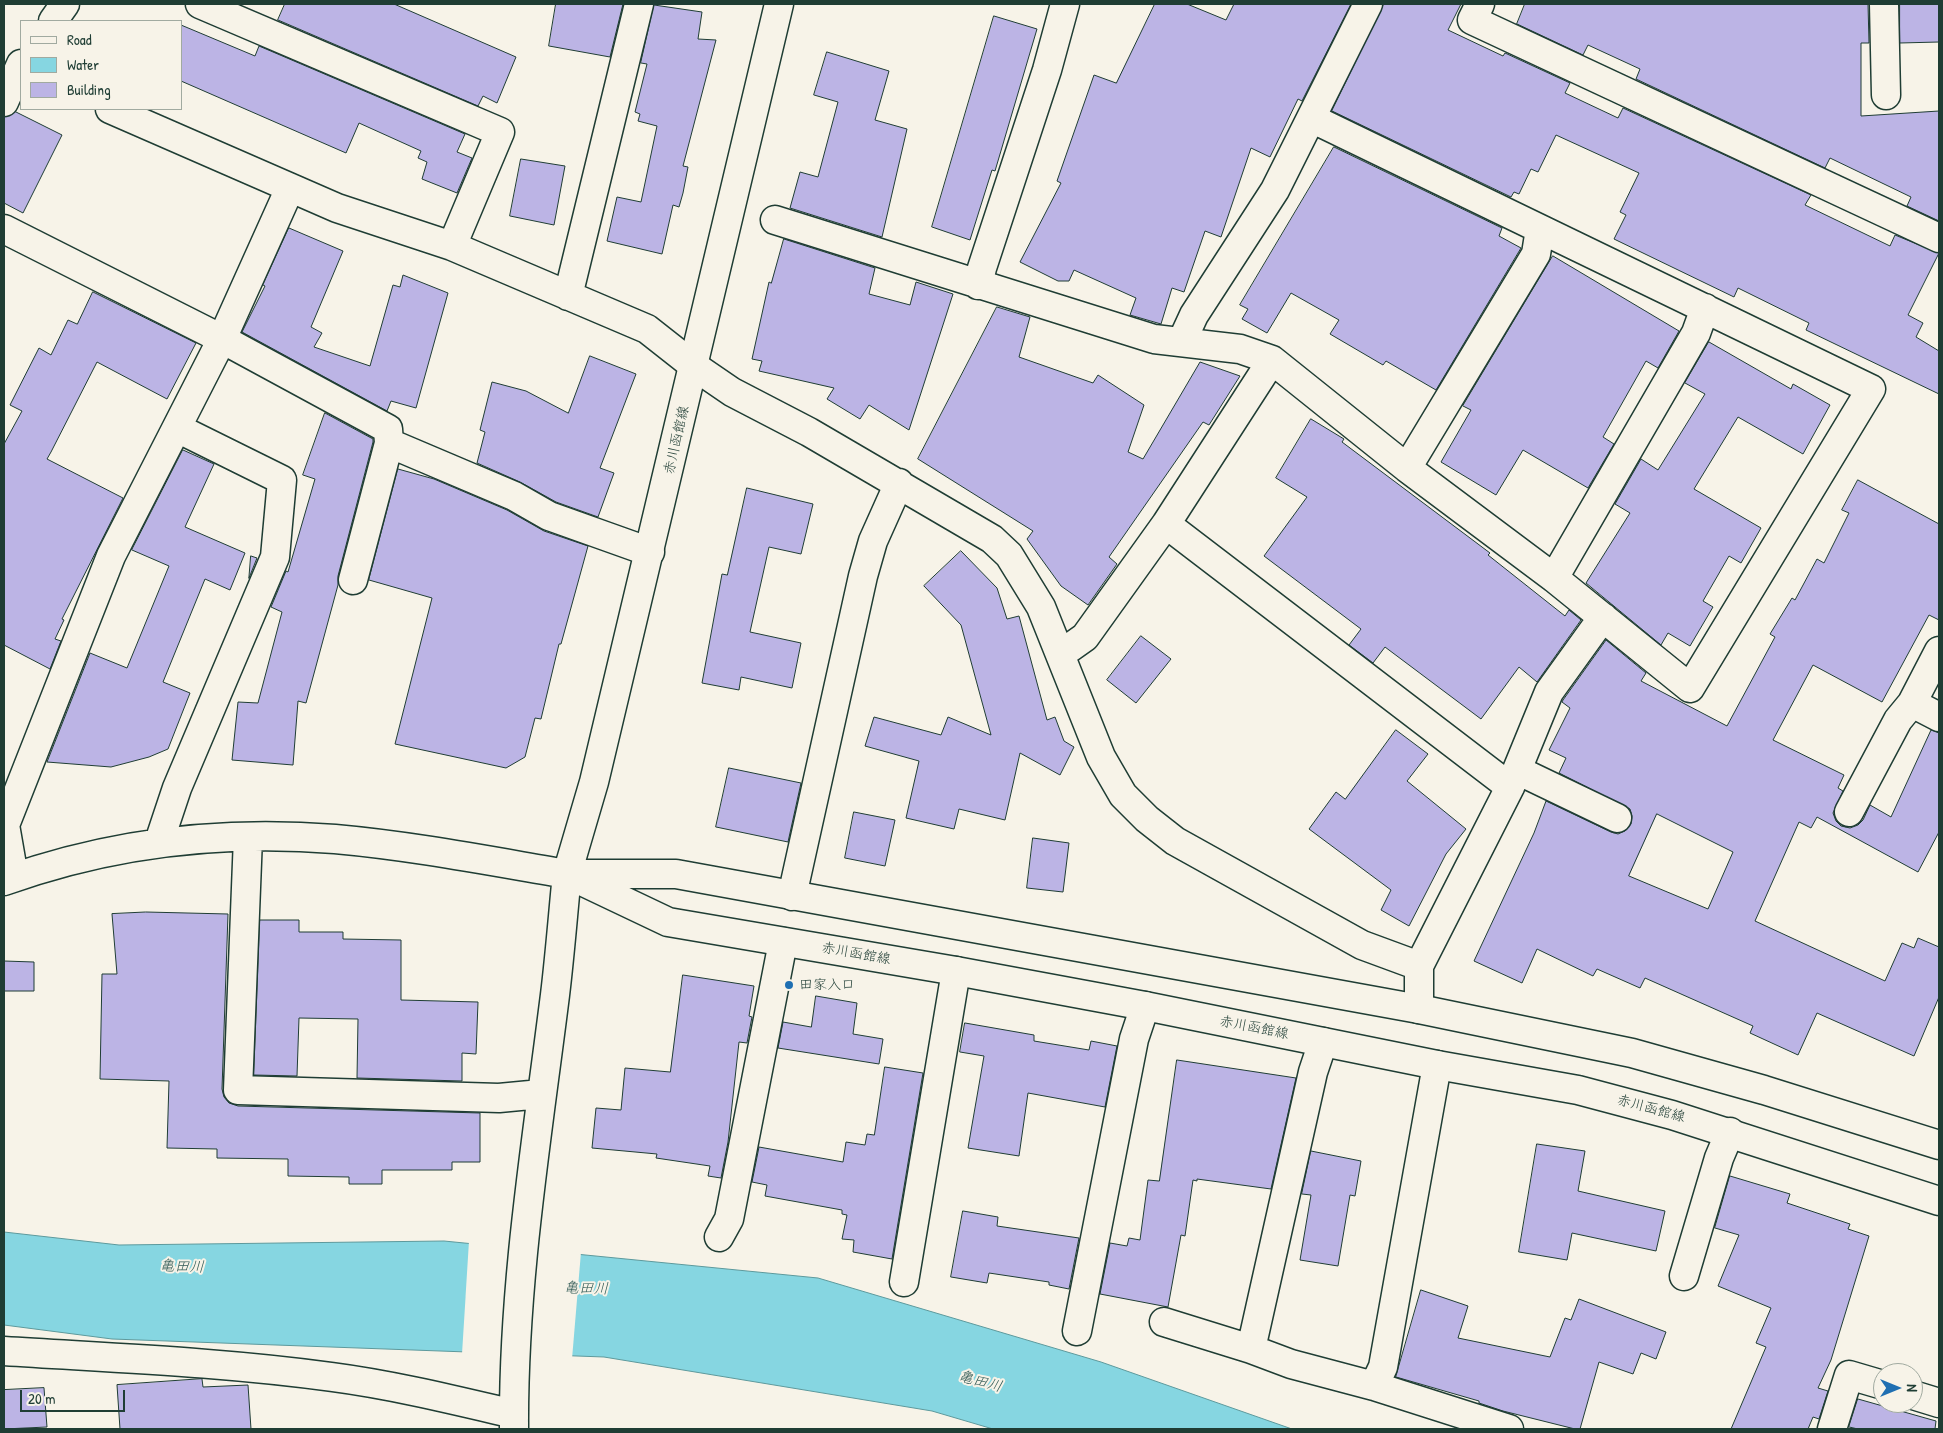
<!DOCTYPE html>
<meta charset="utf-8">
<style>
body{margin:0}
#map{position:relative;width:1943px;height:1433px;overflow:hidden;background:#f7f3e8;font-family:"Patrick Hand",sans-serif}
canvas{display:block}
.frame{position:absolute;inset:0;border:5px solid #1f3d34;pointer-events:none}
.legend{position:absolute;left:20px;top:20px;width:162px;height:90px;box-sizing:border-box;background:#f7f3e8;border:1px solid #a1aaa0;margin:0;padding:6px 9px;list-style:none;font-size:15px;color:#1f3d34}
.legend li{display:flex;align-items:center;gap:10px;height:25px}
.legend b{width:25px;border:1px solid #a1aaa0}
.north{position:absolute;left:1873px;top:1363px;width:50px;height:50px;box-sizing:border-box;background:#f7f3e8;border:1px solid #a1aaa0;border-radius:50%;rotate:90deg;font-size:14px;font-weight:700;line-height:20px;text-align:center;color:#1f3d34}
.north::after{content:'';display:block;margin:auto;width:18px;height:22px;background:#1f6fb2;clip-path:polygon(50% 0,100% 100%,50% 72%,0 100%)}
.scale{position:absolute;left:20px;top:1390px;width:105px;height:22px;box-sizing:border-box;border:2px solid #1f3d34;border-top:0;padding-left:6px;font-size:15px;line-height:18px;white-space:nowrap;color:#1f3d34;-webkit-text-stroke:4px #f7f3e8;paint-order:stroke}
</style>
<div id="map">
<canvas width="1943" height="1433"></canvas>
<div class="frame"></div>
<ul class="legend">
<li><b style="height:6px;background:#f7f3e8"></b>Road</li>
<li><b style="height:14px;background:#86d6e1"></b>Water</li>
<li><b style="height:14px;background:#bcb4e5"></b>Building</li>
</ul>
<div class="north">N</div>
<div class="scale">20 m</div>
</div>
<script>
const c = document.querySelector('canvas').getContext('2d');
c.lineJoin = 'round';
function fill(path, color) {
  c.fillStyle = color;
  c.fill(path, 'evenodd');
}
function stroke(path, color, width, dash) {
  c.strokeStyle = color;
  c.lineWidth = width;
  c.lineCap = dash ? 'butt' : 'round';
  c.setLineDash(dash || []);
  c.stroke(path);
}
function label(font, color, halo, rows, align = 'center') {
  c.font = font + ' "Patrick Hand","Klee One",sans-serif';
  c.lineWidth = 4;
  c.setLineDash([]);
  c.textBaseline = 'middle';
  c.strokeStyle = halo;
  c.fillStyle = color;
  for (const [text, x, y, turn = 0] of rows) {
    c.save();
    c.translate(x, y);
    c.rotate((+turn || 0) * Math.PI / 180);
    c.textAlign = isNaN(turn) ? turn : align;
    if (halo) c.strokeText(text, 0, 0);
    c.fillText(text, 0, 0);
    c.restore();
  }
}
const water = new Path2D(`
 M4 1232 119 1245 444 1241 818 1278 1101 1362 1292 1429H993L932 1411 604 1357 112 1339 4 1325Z`);
const pier = new Path2D(`
 M469 1241 581 1252 572 1359 462 1354Z`);
const building = new Path2D(`
 M285 4H394L516 57 497 103 483 96 478 106 278 20Z
 M556 4H623L610 57 549 46Z
 M1155 4H1187L1226 20 1234 4H1351L1302 101 1298 99 1270 157 1251 148 1221 237 1205 231 1184 292 1172 288 1161 324 1130 315 1136 298 1074 270 1069 281H1058L1020 262 1061 183 1057 181 1094 75 1116 83Z
 M1384 4H1461L1448 30 1503 56 1505 53 1570 83 1565 93 1618 118 1623 108 1811 195 1805 205 1890 246 1895 235 1939 253 1908 315 1923 323 1916 337 1939 351V394L1806 330 1809 323 1738 288 1734 297 1614 239 1626 215 1620 212 1639 173 1556 135 1538 172 1531 169 1519 194 1514 192 1511 197 1332 111Z
 M1525 4H1868L1869 43H1861V116L1939 111V221L1907 206 1911 197 1830 158 1825 168 1636 79 1640 69 1588 45 1583 55 1517 24Z
 M1900 4H1939V42L1900 43Z
 M654 5 702 12 698 39 716 40 683 166 688 167 683 193 679 207 673 205 662 254 607 241 617 197 641 202 657 126 638 121 640 114 635 112 647 64 641 63Z
 M994 16 1037 29 995 171 992 170 970 240 932 227Z
 M181 25 255 56 259 46 465 134 457 152 472 158 457 193 422 179 427 162 418 158 421 151 359 123 346 153 181 81Z
 M827 52 889 71 875 120 907 129 882 237 790 208 800 172 818 177 838 102 814 95Z
 M16 112 62 135 23 213 4 203V117Z
 M1334 147 1502 228 1499 236 1521 248 1436 390 1386 361 1383 365 1330 334 1339 320 1291 293 1267 333 1242 319 1248 309 1240 305Z
 M521 159 565 166 554 225 510 216Z
 M289 228 343 251 311 327 322 333 314 347 370 366 393 285 400 287 403 275 448 293 416 408 391 401 387 411 242 332 265 286 263 285Z
 M784 239 875 268 869 294 910 305 916 282 953 294 909 430 869 405 860 419 827 399 834 388 759 371 762 361 752 359 769 282 771 283Z
 M1553 256 1679 331 1658 368 1646 361 1603 437 1614 444 1588 488 1523 450 1496 495 1441 462 1471 410 1463 406Z
 M93 292 196 343 167 399 97 362 51 452 47 459 123 498 62 619 64 620 55 639 61 641 50 669 4 645V444L22 411 10 405 39 348 51 355 68 320 77 324Z
 M997 307 1030 317 1019 357 1093 383 1098 375 1144 405 1128 452 1143 459 1200 362 1240 376 1209 425 1203 422 1109 557 1117 564 1088 605 1061 586 1027 539 1033 531 918 459Z
 M1709 342 1791 389 1793 384 1830 405 1803 454 1738 417 1694 489 1761 528 1741 563 1729 556 1703 601 1713 607 1690 646 1668 633 1661 645 1586 583 1630 513 1615 504 1641 459 1658 470 1705 394 1685 383Z
 M590 356 636 374 600 468 614 473 598 517 556 502 520 482 477 463 485 432 480 430 492 382 526 391 568 413Z
 M325 413 373 439V442L338 576V585L306 703 298 701 293 765 232 760 238 702 258 703 282 612 271 607 286 571 288 572 315 479 303 475Z
 M1311 419 1344 439 1342 442 1490 553 1488 555 1565 616 1569 610 1581 620 1537 682 1519 667 1481 719 1385 647 1373 663 1349 645 1361 629 1264 556 1307 497 1276 478Z
 M183 450 214 464 185 527 245 553 230 590 205 579 163 682 190 693 168 749 149 757 111 767 47 762 90 653 127 668 169 566 132 550Z
 M398 469 434 479 507 510 544 531 588 546 561 644H559L541 719 535 718 525 757 506 768 395 744 432 598 369 580Z
 M1858 480 1939 524V620L1929 615 1882 702 1813 665 1773 740 1844 775 1838 788 1843 791 1833 813 1836 821 1841 826 1850 828 1858 825 1863 820 1870 805 1891 817 1931 730 1939 733V832L1918 872 1817 817 1811 828 1799 822 1755 921 1885 981 1902 943 1914 948 1918 938 1939 947V997L1914 1056 1817 1013 1798 1055 1750 1033 1753 1026 1645 978 1640 988 1597 969 1593 976 1537 949 1522 983 1474 961 1534 833 1546 801 1611 832 1618 834 1625 831 1631 824 1632 816 1630 809 1559 773 1566 758 1549 750 1570 708 1562 702 1563 700 1606 640 1646 673 1641 681 1727 726 1775 637 1770 634 1792 598 1795 600 1817 559 1824 563 1849 513 1842 510ZM1657 814 1733 852 1708 909 1629 876Z
 M747 488 813 504 801 554 769 547 750 632 801 643 792 688 741 677 739 690 702 683 722 574 727 575Z
 M961 551 997 588 1007 619 1019 616 1047 720 1055 717 1064 741 1074 747 1060 775 1020 753 1005 820 959 809 954 829 906 818 919 761 865 746 874 717 941 735 948 717 991 735 961 625 924 586Z
 M251 556 257 558 249 578Z
 M1141 636 1171 659 1136 703 1107 680Z
 M1396 730 1428 754 1407 781 1466 829 1446 854 1409 926 1381 910 1391 890 1309 829 1336 792 1345 799Z
 M729 768 801 783 788 842 716 827Z
 M854 812 895 820 885 866 845 858Z
 M1033 838 1069 843 1063 892 1027 888Z
 M146 912 228 914 222 1089 224 1097 229 1103 238 1106 480 1113V1162H452V1170H382V1184H349V1177L288 1176V1159L217 1158V1149L167 1148 169 1081 100 1079 102 974H117L112 914Z
 M260 920H299V932H343V939L401 940V1000L478 1002 476 1054 462 1053V1081L357 1078 358 1019 299 1018 297 1076 254 1075Z
 M4 961 34 962V991H4Z
 M683 975 754 986 749 1016 752 1017 747 1043 739 1042 728 1142 721 1178 708 1176 710 1166 656 1158 657 1154 592 1148 596 1108 621 1110 625 1068 670 1072Z
 M816 996 857 1003 853 1034 883 1039 879 1064 778 1048 783 1022 811 1027Z
 M965 1023 1034 1035V1041L1089 1050 1091 1041 1117 1046 1105 1107 1028 1093 1019 1156 968 1148 984 1056 960 1052Z
 M1177 1060 1296 1078 1271 1189 1197 1179V1181L1193 1180 1185 1236 1181 1235 1168 1307 1100 1294 1110 1243 1127 1246 1129 1238 1140 1240 1148 1180 1159 1181Z
 M885 1067 923 1073 892 1259 853 1252 854 1240 842 1239 847 1215 842 1214V1210L765 1196 767 1185 752 1182 759 1147 843 1162 846 1142 865 1145 867 1134 874 1135Z
 M1537 1144 1585 1151 1578 1191 1665 1211 1656 1251 1572 1233 1567 1260 1519 1252Z
 M1311 1151 1361 1161 1355 1196 1350 1195 1338 1266 1300 1260 1311 1195 1302 1194Z
 M1730 1176 1790 1194 1787 1203 1850 1224 1848 1229 1869 1236 1831 1360 1818 1388 1828 1391 1819 1419 1813 1417 1808 1429H1731L1766 1347 1756 1343 1771 1308 1718 1286 1739 1235 1715 1228Z
 M963 1211 998 1217 997 1226 1079 1238 1069 1289 1049 1285V1282L989 1273 987 1283 951 1277Z
 M1421 1290 1468 1306 1458 1338 1550 1357 1565 1318 1571 1320 1579 1299 1666 1332 1656 1359 1641 1353 1633 1374 1599 1362 1580 1429H1575L1503 1411 1479 1403V1401L1396 1377Z
 M202 1379 203 1387 248 1385 251 1429H120L117 1385Z
 M44 1388 47 1427 4 1429V1390Z
 M1858 1399 1936 1421 1935 1429H1858L1849 1427Z`);
const minor = new Path2D(`
 M200 4 500 132 452 246
 M1480 4 1472 20 1939 238
 M1884 4 1886 95
 M53 21 65 4
 M4 102 21 64
 M110 109 337 208 452 246 647 329 694 366 732 392 809 432 992 539 1009 555 1041 607 1101 757 1123 795 1147 819 1175 841 1362 945 1419 966V1009
 M775 220 1154 339 1240 349 1272 360 1407 468 1554 578 1690 688 1871 389 1311 118
 M4 229 222 339 388 429 389 443
 M978 285 982 268 1047 70 1065 4
 M568 296 639 4
 M1182 341 1194 315 1275 190 1368 4
 M1407 468 1536 254 1540 229
 M1166 524 1510 787
 M1554 578 1696 333 1705 308
 M353 580 389 443 514 496 549 516 650 552
 M1061 654 1085 637 1166 524 1272 360
 M1912 703 1939 717
 M1517 770 1617 818
 M1849 812 1898 720 1912 703 1939 651
 M248 837 238 1090 499 1098 541 1094
 M159 842 177 788 275 557 282 480 177 428
 M14 877 5 825 111 556 222 339 290 188
 M4 881C110 843 223 830 335 839 413 846 490 861 567 874 563 914 560 954 555 995 537 1139 513 1283 514 1429
 M792 896 863 576 873 541 899 483
 M1419 966 1510 787 1549 692 1603 617
 M1323 1042 1313 1072 1251 1349 1291 1364 1374 1386 1383 1367 1437 1065
 M719 1237 729 1219 783 942
 M1684 1276 1719 1158 1730 1132
 M904 1282 956 971
 M1164 1322 1251 1349
 M1077 1331 1134 1039 1145 1006
 M4 1351C113 1358 223 1362 332 1377 393 1385 454 1400 514 1414
 M1374 1386 1509 1429
 M1913 1395 1939 1403
 M1832 1429 1849 1375 1883 1385`);
const major = new Path2D(`
 M567 874 668 922 956 971 1145 1006 1437 1065 1578 1090 1672 1115 1939 1201
 M567 874 594 782 779 4
 M576 874H676L1419 1009 1632 1053 1764 1090 1939 1145`);
const markers = [
 [789,985,5,"#1f6fb2"]
];
const streetNames = [
 ["赤川函館線",677,440,-77],
 ["赤川函館線",856,954,10],
 ["赤川函館線",1254,1028,11],
 ["赤川函館線",1651,1109,15]
];
const poiNames = [
 ["田家入口",799,985]
];
const waterNames = [
 ["亀田川",182,1267,2],
 ["亀田川",586,1289,1],
 ["亀田川",980,1382,15]
];
fill(water, '#86d6e1');
stroke(water, '#5d999c', 1);
fill(pier, '#f7f3e8');
fill(building, '#bcb4e5');
stroke(building, '#1f3d34', 1);
stroke(minor, '#1f3d34', 31);
stroke(major, '#1f3d34', 31);
stroke(minor, '#f7f3e8', 28);
stroke(major, '#f7f3e8', 28);
for (const [x, y, r, color] of markers) {
  const dot = new Path2D();
  dot.arc(x, y, r, 0, 2 * Math.PI);
  c.fillStyle = color;
  c.fill(dot);
  stroke(dot, '#f7f3e8', 2);
}
label('14px', '#1f3d34', '#f7f3e8', streetNames);
label('14px', '#1f3d34', '#f7f3e8', poiNames, 'left');
label('italic 15px', '#345c57', '#f7f3e8', waterNames);
</script>
